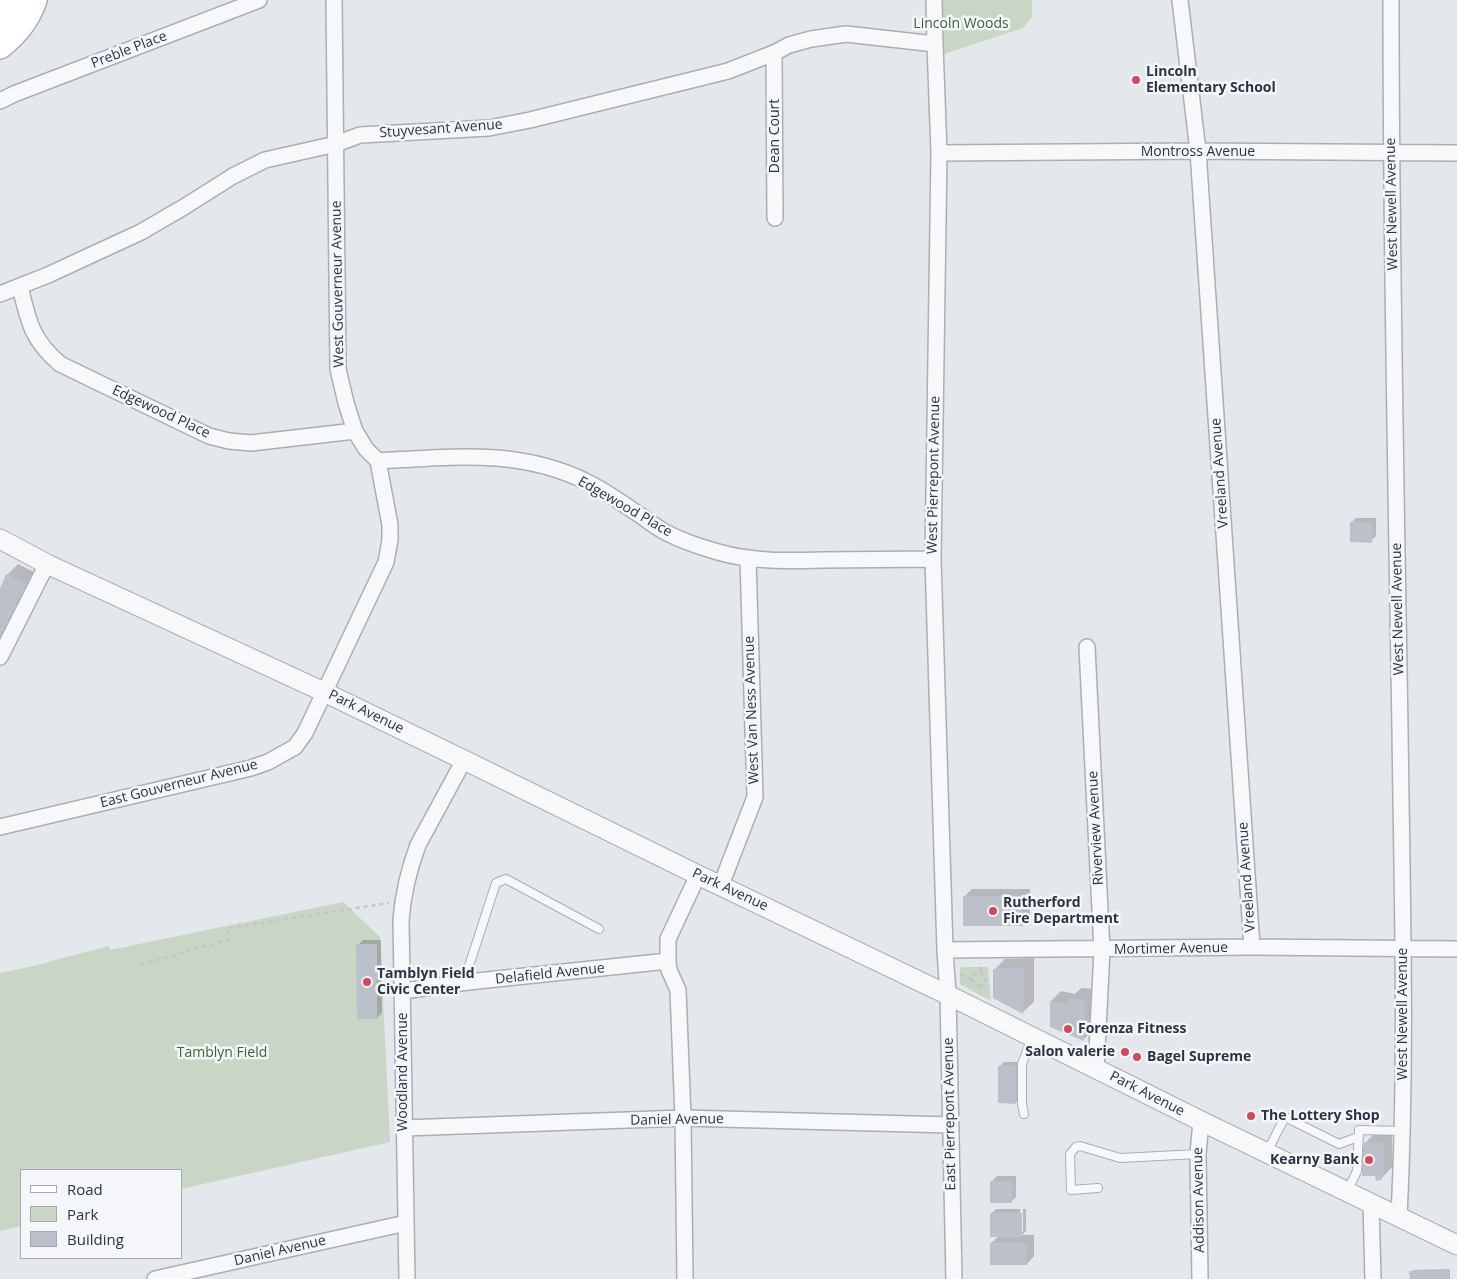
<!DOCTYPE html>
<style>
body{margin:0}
#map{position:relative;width:1457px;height:1279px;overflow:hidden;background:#e4e7ec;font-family:"Open Sans",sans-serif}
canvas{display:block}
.legend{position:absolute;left:20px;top:1169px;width:162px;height:90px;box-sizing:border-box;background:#f4f6f9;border:1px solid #a4a8b1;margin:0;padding:6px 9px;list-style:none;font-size:15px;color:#2b3445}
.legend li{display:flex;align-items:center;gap:10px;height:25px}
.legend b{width:25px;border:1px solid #a4a8b1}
</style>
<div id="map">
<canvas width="1457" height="1279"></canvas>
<ul class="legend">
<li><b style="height:6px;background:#fff"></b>Road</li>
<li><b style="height:14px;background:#c9d6c5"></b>Park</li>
<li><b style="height:14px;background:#bbc0ca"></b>Building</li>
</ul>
</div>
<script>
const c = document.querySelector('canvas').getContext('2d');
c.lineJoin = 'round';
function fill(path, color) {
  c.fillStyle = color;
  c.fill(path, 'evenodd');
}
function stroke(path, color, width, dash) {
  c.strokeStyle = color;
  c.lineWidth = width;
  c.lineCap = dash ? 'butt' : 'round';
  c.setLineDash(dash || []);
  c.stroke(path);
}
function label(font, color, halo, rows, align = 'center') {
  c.font = font + ' "Open Sans",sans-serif';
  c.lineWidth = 5;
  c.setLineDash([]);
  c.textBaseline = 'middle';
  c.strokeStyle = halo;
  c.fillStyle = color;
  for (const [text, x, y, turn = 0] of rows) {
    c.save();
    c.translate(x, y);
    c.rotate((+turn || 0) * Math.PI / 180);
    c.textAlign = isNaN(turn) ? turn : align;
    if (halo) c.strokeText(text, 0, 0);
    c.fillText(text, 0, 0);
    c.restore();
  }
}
const green = new Path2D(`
 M936 0H1032V17L1023 28 938 56Z
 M343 902 380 937 390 1142 181 1189V1170H21V1226L0 1231V973L33 966 109 946 110 950Z
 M962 967H988L991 1001 960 984V968Z`);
const shadow = new Path2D(`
 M1356 518H1376V536L1371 541 1351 523Z
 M18 564 42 576 0 637V590L7 575Z
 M972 889H1030V917L1023 925 964 897Z
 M363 940H381L382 1013 377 1018 358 945Z
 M1034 958V1002L1023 1012 994 997V970L1005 959Z
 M1081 988 1094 989V1029L1084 1039 1051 1001 1061 991 1075 994Z
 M1004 1062H1020L1021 1097 1016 1102 999 1067Z
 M1373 1135H1392V1167L1381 1179 1363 1165 1354 1155 1362 1147H1365V1143Z
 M997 1176H1016V1197L1011 1202 992 1181Z
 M996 1209H1020V1232H1023V1209H1026V1231L1022 1235H1034V1256L1027 1264 991 1243 999 1236 991 1214Z
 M1450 1269V1279H1411V1272L1413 1270Z`);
const building = new Path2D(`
 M1350 522 1372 523V543L1350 542Z
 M6 574 32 587 5 642 0 639V589Z
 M963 896H1022L1023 926H963Z
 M356 944H377V1019H357Z
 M1024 968 1023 1014 993 998V969Z
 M1069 998 1084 1000V1041L1050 1027V1001L1069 1005Z
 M998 1066H1016V1104L998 1103Z
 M1364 1142 1384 1143V1176H1381V1180L1376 1181 1375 1176H1362V1166H1353V1155L1363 1154Z
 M990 1181H1012V1203H990Z
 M990 1213H1022V1237H990Z
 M990 1243H1027V1265H990Z
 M1449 1270V1279H1410L1409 1271Z`);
const path = new Path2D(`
 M141 965 229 939 228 928 389 903
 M980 972C984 973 985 976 985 981L981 986 980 994
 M960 975 971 979 974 975 980 972 981 963
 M971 979 977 985 981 986`);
const service = new Path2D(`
 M468 982V969L496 883 506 879 599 929
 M1024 1114 1022 1104V1064L1032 1038
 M1267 1152 1285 1117 1339 1144 1358 1137
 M1098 1188 1071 1190 1070 1154 1076 1147 1080 1146 1120 1158 1198 1154
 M1347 1192 1357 1171 1359 1130 1403 1131`);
const minor = new Path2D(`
 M934 0 935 44 939 153 933 559 945 950 948 995 954 1279
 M1180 0 1198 151 1252 947
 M1391 0C1391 243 1396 485 1400 728 1402 891 1407 1054 1399 1217
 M774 53 775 218
 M0 101 14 94 259 0
 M939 153 1198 151 1457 153
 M20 287C29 322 31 339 60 364L209 436 229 441 251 443 355 431
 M0 294 48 275 141 232 184 207 233 176 265 160 336 144 360 135 489 128 530 120 728 71 774 53 789 45 811 39 846 34 935 44
 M378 461C452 457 520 448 589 483 607 492 623 504 640 515 648 521 656 527 665 532 682 541 700 547 718 552 752 562 788 561 823 560 860 560 896 559 933 559
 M1087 647 1102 950 1096 1069
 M0 657 47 564
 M0 827 251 768 268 762 295 747 305 733 386 562 390 540V525L378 461 366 449 355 431 346 403 338 369 334 0
 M721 885 755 797 748 558
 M945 950 1252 947 1457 949
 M403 991 468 982 668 961
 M404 1128 683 1118 951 1125
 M1371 1204 1373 1279
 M155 1279 406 1223
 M407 1279 401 920C403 894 409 869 418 845L464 760
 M685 1279 683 1118 678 990 669 970 668 961V939L698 875
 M1200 1279 1198 1154 1201 1121`);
const tertiary = new Path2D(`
 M0 539 47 564 324 692 464 760 698 875 948 995 1201 1121 1457 1245`);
const primary = new Path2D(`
 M0 46C16 33 27 20 34 0`);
const motorway = new Path2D(`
 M0 23 8 14 16 0`);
const markers = [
 [1136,80,5,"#d1495b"],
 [993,911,5,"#d1495b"],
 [367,982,5,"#d1495b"],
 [1068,1029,5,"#d1495b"],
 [1125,1052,5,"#d1495b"],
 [1137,1057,5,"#d1495b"],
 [1251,1116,5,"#d1495b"],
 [1369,1160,5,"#d1495b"]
];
const parkNames = [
 ["Lincoln Woods",961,24],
 ["Tamblyn Field",222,1053]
];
const streetNames = [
 ["Preble Place",129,50,-21],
 ["Stuyvesant Avenue",441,129,-4],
 ["Dean Court",775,136,-90],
 ["Montross Avenue",1198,152],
 ["West Newell Avenue",1392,204,-91],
 ["West Gouverneur Avenue",338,284,-91],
 ["Edgewood Place",161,412,25],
 ["Vreeland Avenue",1220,473,-94],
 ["West Pierrepont Avenue",934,475,-89],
 ["Edgewood Place",625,507,30],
 ["West Newell Avenue",1398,609,-91],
 ["West Van Ness Avenue",752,710,-92],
 ["Park Avenue",366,712,26],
 ["East Gouverneur Avenue",179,784,-14],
 ["Riverview Avenue",1096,828,-93],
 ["Vreeland Avenue",1247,877,-94],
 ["Park Avenue",730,890,25],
 ["Mortimer Avenue",1171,949,-1],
 ["Delafield Avenue",550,974,-6],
 ["West Newell Avenue",1403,1014,-90],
 ["Woodland Avenue",403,1072,-90],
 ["Park Avenue",1147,1094,27],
 ["East Pierrepont Avenue",950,1114,-91],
 ["Daniel Avenue",677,1120,-1],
 ["Addison Avenue",1199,1200,-91],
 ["Daniel Avenue",280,1251,-13]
];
const poiNames = [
 ["Lincoln",1146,72],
 ["Elementary School",1146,88],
 ["Rutherford",1003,903],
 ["Fire Department",1003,919],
 ["Tamblyn Field",377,974],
 ["Civic Center",377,990],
 ["Forenza Fitness",1078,1029],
 ["Salon valerie",1115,1052,"right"],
 ["Bagel Supreme",1147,1057],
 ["The Lottery Shop",1261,1116],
 ["Kearny Bank",1359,1160,"right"]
];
fill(green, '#c9d6c5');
fill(shadow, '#0003');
fill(building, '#bbc0ca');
stroke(service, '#a9aeb7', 10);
stroke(minor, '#a9aeb7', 18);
stroke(tertiary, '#a9aeb7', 21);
stroke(primary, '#a3abb8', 28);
stroke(motorway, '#8b94a3', 30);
stroke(path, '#c2c5cb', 2.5, [4, 4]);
stroke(service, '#f7f8fa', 8);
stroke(minor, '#f7f8fa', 15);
stroke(tertiary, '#f7f8fa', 19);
stroke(primary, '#fff', 25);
stroke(motorway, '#fff', 28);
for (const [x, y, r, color] of markers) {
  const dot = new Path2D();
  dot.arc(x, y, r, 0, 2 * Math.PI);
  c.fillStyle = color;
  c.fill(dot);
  stroke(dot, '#f4f6f9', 2);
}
label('14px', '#3f6138', '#f4f6f9', parkNames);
label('14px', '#2b3445', '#f4f6f9', streetNames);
label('bold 14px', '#2b3445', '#f4f6f9', poiNames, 'left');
</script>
